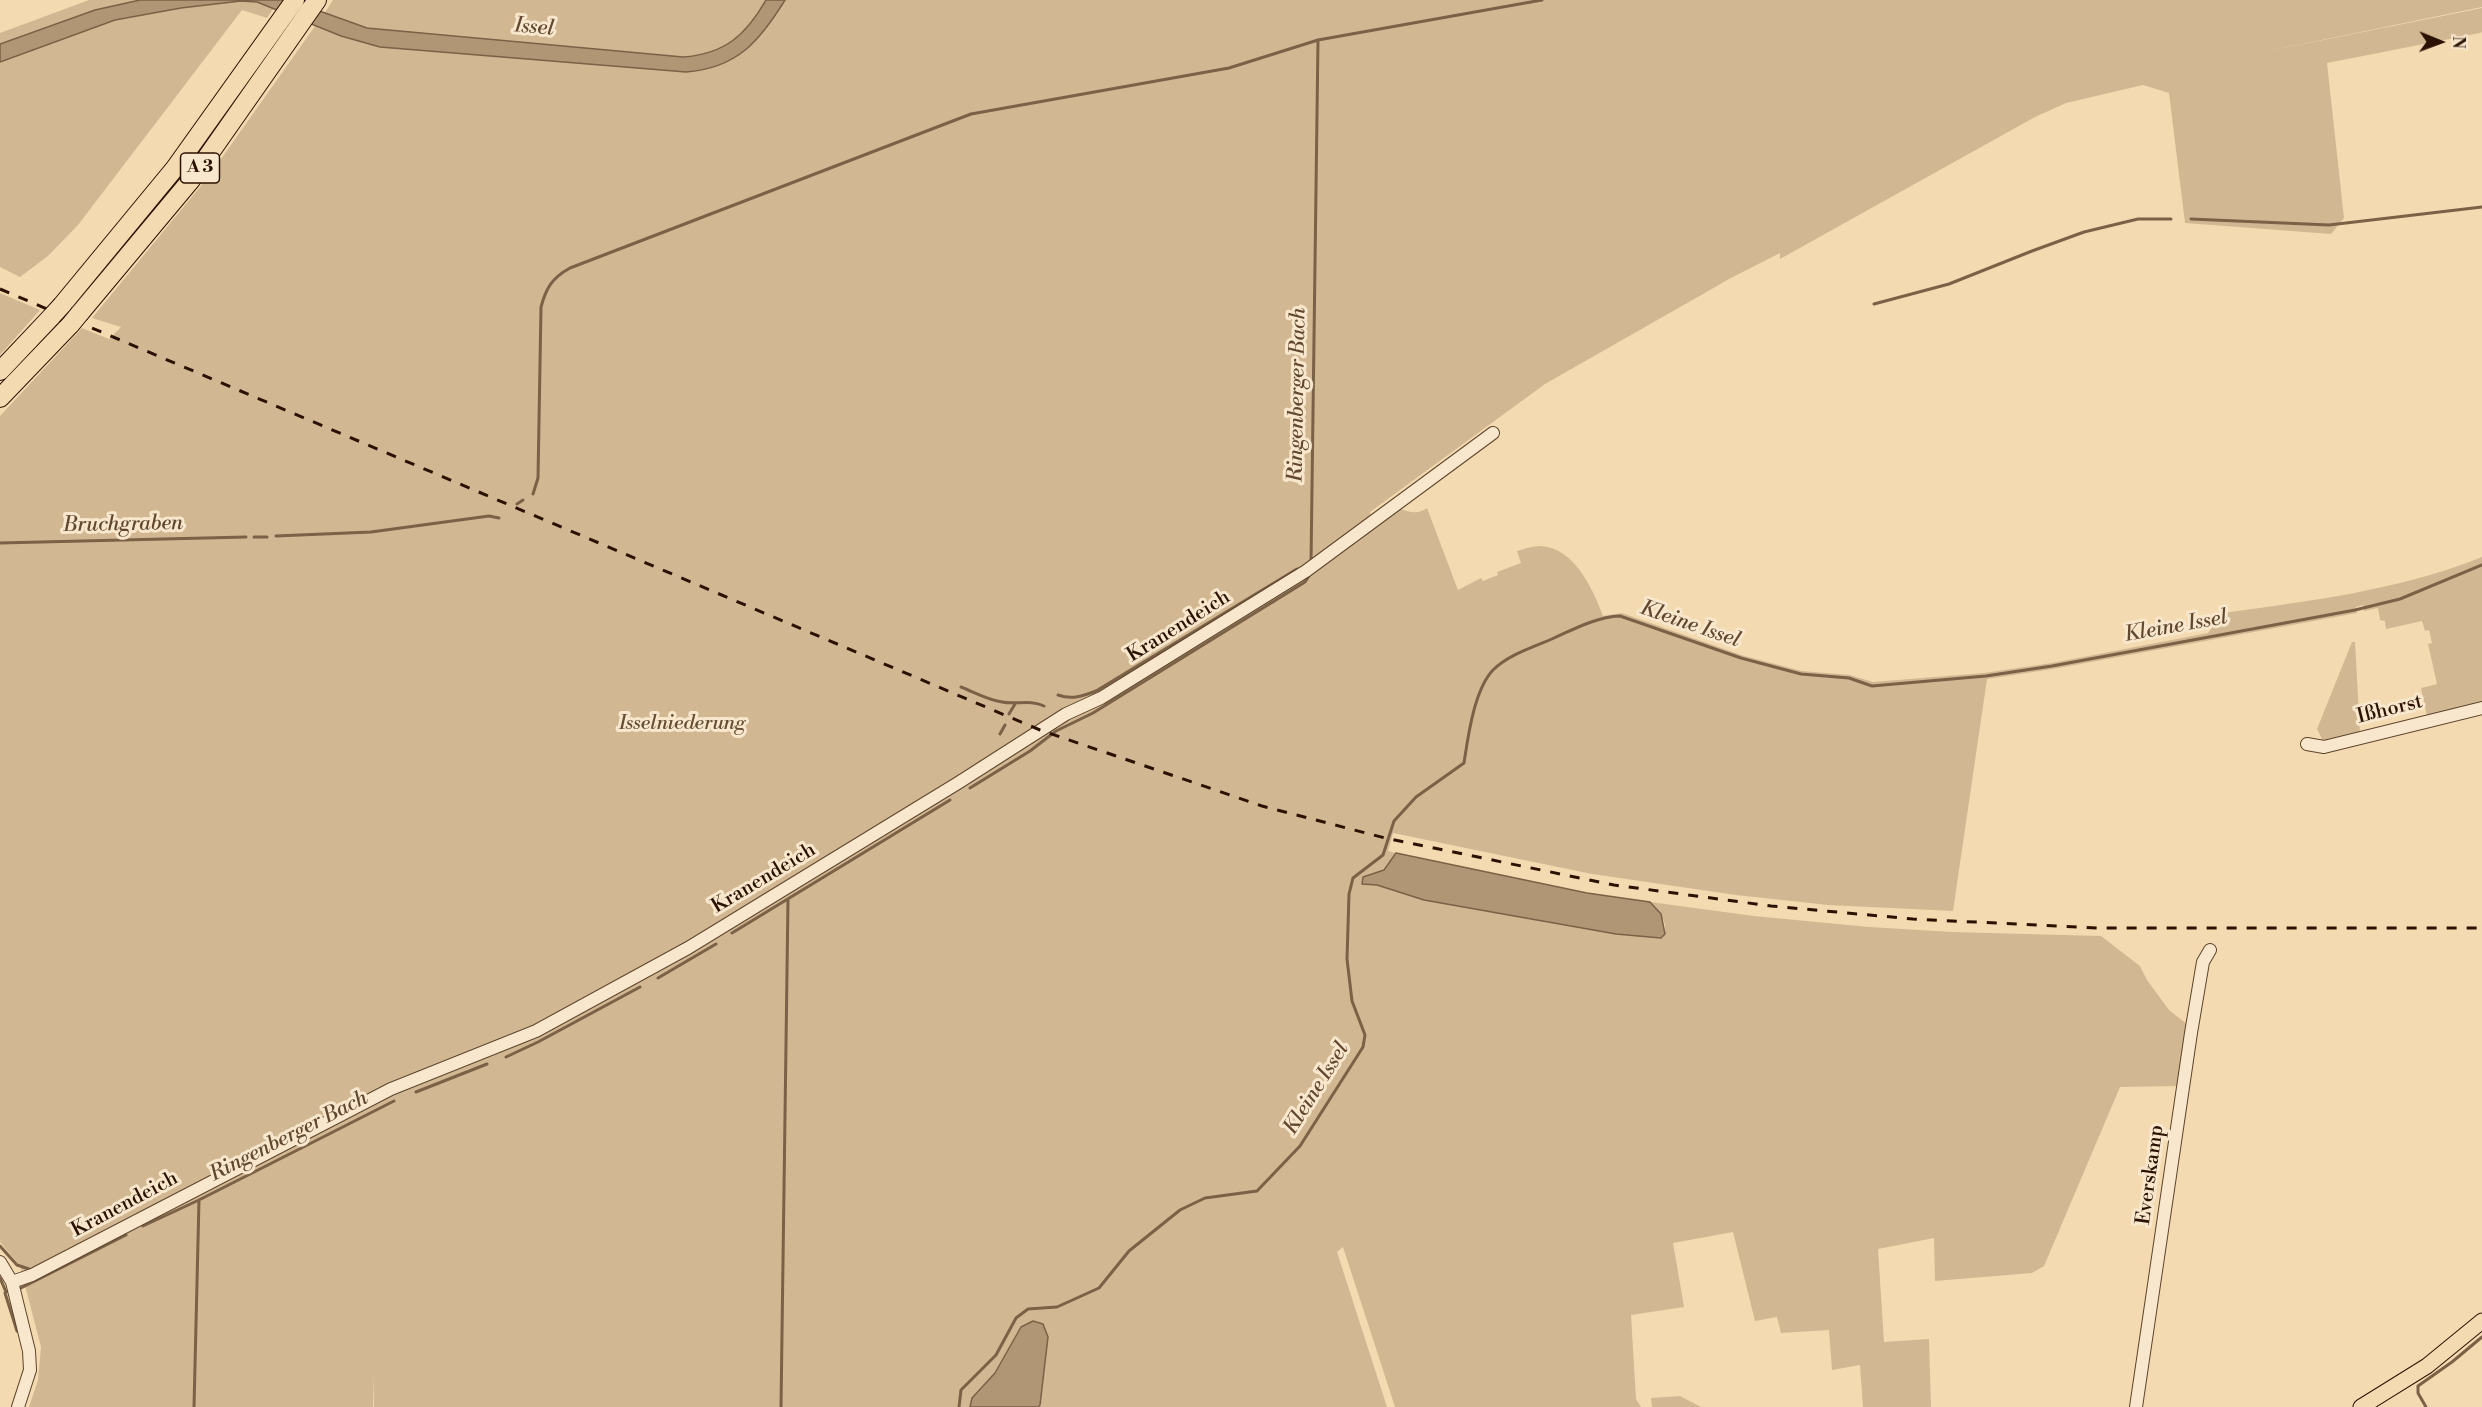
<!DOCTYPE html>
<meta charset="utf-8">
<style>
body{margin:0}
#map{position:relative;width:2482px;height:1407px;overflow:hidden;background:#f4dab0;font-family:"Libre Bodoni",serif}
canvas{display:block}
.north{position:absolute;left:2410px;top:12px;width:60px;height:60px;-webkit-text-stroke:4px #f8e7cc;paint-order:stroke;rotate:91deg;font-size:16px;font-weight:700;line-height:24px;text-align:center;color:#2b1200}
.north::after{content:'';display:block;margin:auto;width:21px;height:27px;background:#2b1200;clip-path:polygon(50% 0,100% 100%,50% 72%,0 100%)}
</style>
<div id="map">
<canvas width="2482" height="1407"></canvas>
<div class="north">N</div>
</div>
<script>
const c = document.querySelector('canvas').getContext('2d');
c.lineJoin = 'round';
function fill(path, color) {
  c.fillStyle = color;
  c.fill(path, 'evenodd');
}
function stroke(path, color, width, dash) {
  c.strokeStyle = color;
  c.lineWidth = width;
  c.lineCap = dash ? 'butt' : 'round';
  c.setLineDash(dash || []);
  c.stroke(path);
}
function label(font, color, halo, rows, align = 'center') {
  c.font = font + ' "Libre Bodoni",serif';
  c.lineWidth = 6;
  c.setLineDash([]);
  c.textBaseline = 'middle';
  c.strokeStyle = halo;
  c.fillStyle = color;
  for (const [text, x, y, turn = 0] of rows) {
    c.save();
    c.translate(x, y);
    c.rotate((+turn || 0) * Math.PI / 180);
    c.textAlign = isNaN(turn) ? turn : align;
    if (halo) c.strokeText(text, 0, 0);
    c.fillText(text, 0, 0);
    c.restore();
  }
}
const green = new Path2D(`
 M89 0H140L95 10 0 44V33Z
 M333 0H2482V7L2254 54 2482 8V32L2480 33 2327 63 2344 218 2331 234 2185 223 2169 93 2143 85 2066 103 2035 117 1780 259V253L1731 278 1545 384 1370 512 1376 529 1378 525 1400 508C1407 513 1420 514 1427 508L1458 590 1481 578 1483 581 1498 575 1497 572 1521 563 1517 551C1524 549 1533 546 1540 546 1574 547 1593 589 1603 616L1622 613 1744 656 1802 671 1850 675 1873 682 1984 673 2052 663 2208 633 2223 613C2310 601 2400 590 2482 557V705L2427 716 2421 688 2437 684 2428 644 2432 643 2429 630 2425 631 2422 621 2386 629 2385 621 2380 620 2378 608 2364 611 2363 605 2356 607 2357 613 2053 669 1987 679 1953 911 1828 905 1736 895 1592 874 1393 833 1388 851 1396 853 1384 870 1363 877 1362 884 1377 885 1424 900 1616 934 1661 938C1672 925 1659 912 1650 902L1754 916 1869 927 1952 932 2101 936 2140 966 2147 980 2169 1010 2188 1025 2179 1086 2120 1087 2044 1266 2032 1273 1935 1281 1934 1238 1878 1249 1884 1342 1929 1339 1931 1407H1863L1860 1365 1832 1370 1829 1330 1781 1333 1777 1317 1755 1321 1733 1232 1673 1243 1684 1307 1631 1315 1636 1399 1641 1407H1395L1343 1247 1337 1252 1387 1407H1038L1048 1337 1043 1324C1035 1319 1028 1322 1021 1327L995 1373 972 1398 970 1407H374L373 1375V1407H29L38 1380 41 1347 20 1266 0 1242V416L82 328 109 339 121 327 92 318 209 176 315 26 341 36 348 24 324 14Z
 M241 1 257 2 273 9 267 18 242 10 78 225 48 256 20 277 0 267V62L115 20 181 8Z
 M0 293 40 310 0 355Z
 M2352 642H2355L2360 734 2324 743 2317 729Z
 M1680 1396 1701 1407H1652L1651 1398Z`);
const water = new Path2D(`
 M140 0H289L367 28 683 57C725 54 746 35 766 0H785C759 42 737 68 686 72L380 47 341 36 257 2 241 1 181 8 115 20 0 62V44L95 10Z
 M1396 853 1587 893 1650 902 1661 914 1665 934 1661 938 1616 934 1424 900 1377 885 1362 884 1363 877 1384 870Z
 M1033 1321 1043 1324 1048 1337 1040 1405 1038 1407H970L972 1398 995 1373 1021 1327Z`);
const stream = new Path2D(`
 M2191 219 2329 225 2482 207
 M1874 304 1949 284 2032 251 2084 232 2138 219H2171
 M533 494 538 478 541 307C546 288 552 278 570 268L971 114 1229 68 1318 40 1542 0
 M517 504 523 500
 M276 536 371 532 489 516 499 518
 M254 537H267
 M0 543 246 537
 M1311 563 1318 40
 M961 687C974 692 988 700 1002 702 1016 705 1030 699 1044 706
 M1058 695C1072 700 1083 696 1096 691L1297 569
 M1009 714 1015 704
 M1000 734 1005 725
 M970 788 1030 751 1056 731 1093 713 1305 582 1311 573
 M732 933 950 800
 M658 978 716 944
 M506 1057 538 1042 640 987
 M416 1092 487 1064
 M143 1226 199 1200 394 1101
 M0 1246 17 1265 29 1269
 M0 1278 6 1292
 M21 1288 126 1235
 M5 1293 17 1331
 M194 1407 199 1200
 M781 1407 788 899
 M959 1407 961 1390 996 1355 1016 1318 1028 1309 1057 1307 1099 1288 1129 1251 1180 1210 1205 1198 1257 1191 1300 1146 1363 1047 1365 1035 1352 1001 1347 959 1349 894 1353 878 1383 855 1394 821 1416 797 1464 763C1468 737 1474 690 1493 670 1509 654 1534 647 1554 638 1576 628 1597 617 1620 616L1741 658 1801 674 1849 678 1872 686 1986 676 2052 666 2355 610 2400 599 2482 565
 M2426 1407 2418 1393V1386L2452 1362 2482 1337`);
const minor = new Path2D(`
 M2307 744 2324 747 2482 708
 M0 1262 12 1282 29 1351 30 1370 18 1407
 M12 1282 32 1275 391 1089 536 1031 688 948 958 783 1066 714 1101 698 1306 571 1493 433
 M2136 1407 2191 1033 2203 962 2210 950`);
const major = new Path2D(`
 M2361 1407 2427 1366 2482 1321`);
const highway = new Path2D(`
 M62 305 175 168 295 0
 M80 313 191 180 317 0
 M0 371 52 316
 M0 398 71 324`);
const rail = new Path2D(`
 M0 289 1040 730 1262 806 1385 838 1614 885 1771 906 1913 919 2097 928H2482`);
const highwayBridge = new Path2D(`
 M52 316 62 305
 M71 324 80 313`);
const shields = [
 [200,168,39]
];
const shieldNames = [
 ["A 3",200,168]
];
const streetNames = [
 ["Kranendeich",1179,627,-32],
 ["Ißhorst",2390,710,-14],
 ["Kranendeich",764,879,-31],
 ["Everskamp",2151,1175,-82],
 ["Kranendeich",125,1205,-28]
];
const parkNames = [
 ["Isselniederung",682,724]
];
const waterNames = [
 ["Issel",534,28,5],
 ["Ringenberger Bach",1298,395,-89],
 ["Bruchgraben",123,525,-1],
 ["Kleine Issel",1690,625,19],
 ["Kleine Issel",2176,627,-10],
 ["Kleine Issel",1317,1089,-58],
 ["Ringenberger Bach",289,1137,-27]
];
fill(green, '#d2b892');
fill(water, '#b09674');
stroke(water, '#7b6146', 1.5);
stroke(stream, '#7b6146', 3);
stroke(minor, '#5d442c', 14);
stroke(major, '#2b1200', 17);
stroke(highway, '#2b1200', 20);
stroke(minor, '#f8e7cc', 12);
stroke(major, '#f4dab0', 15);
stroke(highway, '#f4dab0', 18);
stroke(rail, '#2b1200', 3, [10, 10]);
stroke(highwayBridge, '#2b1200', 20, []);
stroke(highwayBridge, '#f4dab0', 18);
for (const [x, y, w] of shields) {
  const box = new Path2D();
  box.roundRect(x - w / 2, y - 15, w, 30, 4.5);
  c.fillStyle = '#f8e7cc';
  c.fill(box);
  stroke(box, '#2b1200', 1.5);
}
label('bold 18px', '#2b1200', null, shieldNames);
label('20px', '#2b1200', '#f8e7cc', streetNames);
label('italic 20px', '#654c33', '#f8e7cc', parkNames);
label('italic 21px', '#60472e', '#f8e7cc', waterNames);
</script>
